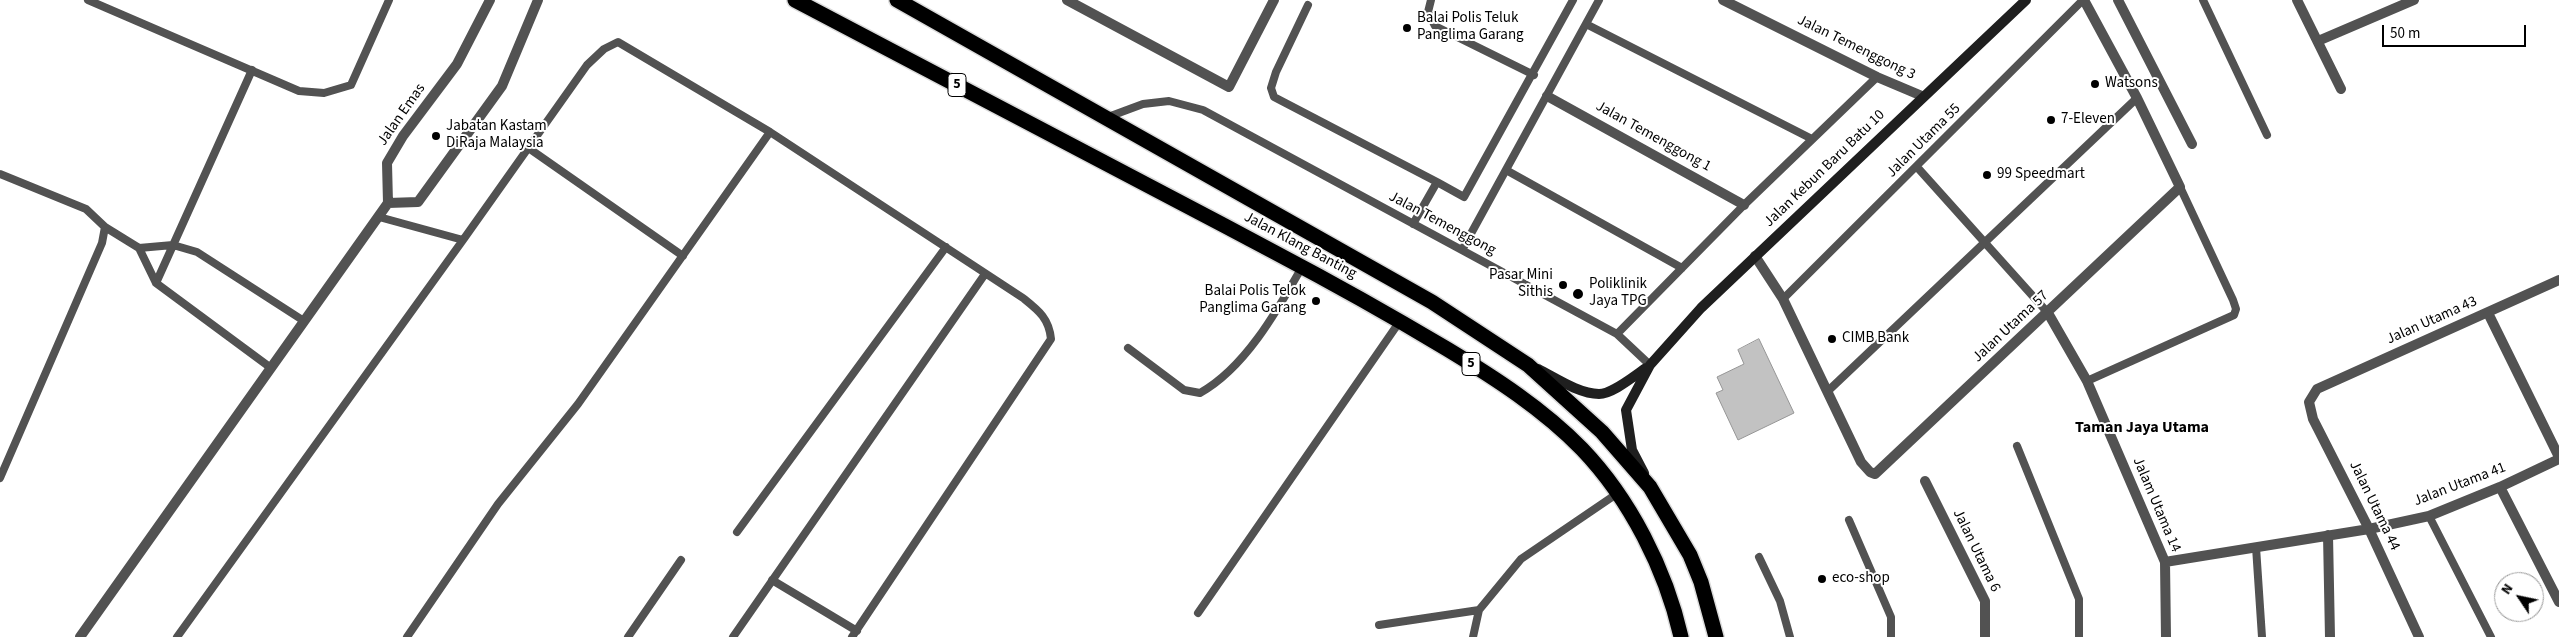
<!DOCTYPE html>
<style>
body{margin:0}
#map{position:relative;width:2559px;height:637px;overflow:hidden;background:#fff;font-family:"Source Sans 3",sans-serif}
canvas{display:block}
.north{position:absolute;left:2494px;top:572px;width:50px;height:50px;box-sizing:border-box;background:#fff;border:1px solid #999;border-radius:50%;rotate:304deg;font-size:14px;font-weight:700;line-height:20px;text-align:center;color:#000}
.north::after{content:'';display:block;margin:auto;width:18px;height:22px;background:#000;clip-path:polygon(50% 0,100% 100%,50% 72%,0 100%)}
.scale{position:absolute;left:2382px;top:25px;width:144px;height:22px;box-sizing:border-box;border:2px solid #000;border-top:0;padding-left:6px;font-size:15px;line-height:18px;white-space:nowrap;color:#000;-webkit-text-stroke:4px #fff;paint-order:stroke}
</style>
<div id="map">
<canvas width="2559" height="637"></canvas>
<div class="north">N</div>
<div class="scale">50 m</div>
</div>
<script>
const c = document.querySelector('canvas').getContext('2d');
c.lineJoin = 'round';
function fill(path, color) {
  c.fillStyle = color;
  c.fill(path, 'evenodd');
}
function stroke(path, color, width, dash) {
  c.strokeStyle = color;
  c.lineWidth = width;
  c.lineCap = dash ? 'butt' : 'round';
  c.setLineDash(dash || []);
  c.stroke(path);
}
function label(font, color, halo, rows, align = 'center') {
  c.font = font + ' "Source Sans 3",sans-serif';
  c.lineWidth = 4;
  c.setLineDash([]);
  c.textBaseline = 'middle';
  c.strokeStyle = halo;
  c.fillStyle = color;
  for (const [text, x, y, turn = 0] of rows) {
    c.save();
    c.translate(x, y);
    c.rotate((+turn || 0) * Math.PI / 180);
    c.textAlign = isNaN(turn) ? turn : align;
    if (halo) c.strokeText(text, 0, 0);
    c.fillText(text, 0, 0);
    c.restore();
  }
}
const building = new Path2D(`
 M1759 339 1794 413 1738 440 1716 393 1723 390 1717 377 1744 364 1738 350Z`);
const lane = new Path2D(`
 M88 0 299 91 324 93 351 85 389 0
 M1431 0 1428 12 1435 26 1534 75
 M2203 0 2267 135
 M1308 5 1276 72 1271 88 1274 97 1437 182
 M1586 24 1812 139
 M1108 117 1143 104 1169 101 1203 110 1617 334 1650 365
 M527 147 683 256
 M1917 167 2048 313
 M1506 170 1682 268
 M0 174 86 209 105 227 139 248 156 283 271 368
 M379 217 463 240 587 65 604 49 618 42 770 132 1023 298C1038 310 1049 318 1051 339L852 637
 M1413 224 1437 182 1464 197 1573 0
 M139 248 173 245 197 252 304 321
 M1462 250 1599 0
 M156 283 252 70
 M1783 299 2083 0
 M1617 334 1744 205 1877 77
 M1128 348 1184 390 1200 393C1245 368 1277 311 1302 267
 M2087 381 2234 315 2236 309 2233 300 2180 187
 M1828 391 2137 98
 M2017 446 2079 599V637
 M0 478 102 243 105 227
 M2429 516 2491 637
 M1849 520 1891 617V637
 M737 532 946 247
 M2256 547 2262 637
 M1759 557 1780 601 1790 637
 M772 580 857 631
 M1198 613 1400 321
 M1379 625 1479 610 1521 559 1618 493
 M177 637 463 240
 M407 637 498 504 578 404 770 132
 M628 637 681 560
 M733 637 985 274
 M1473 637 1479 610`);
const street = new Path2D(`
 M1067 0 1229 87 1274 0
 M1723 0 1877 77 1922 96
 M2118 0 2192 144
 M2297 0 2341 89
 M2318 41 2414 0
 M1547 96 1744 205
 M388 203 418 202 502 86 538 0
 M388 203 387 163 403 136 457 64 490 0
 M1755 256 1783 299 1861 462 1870 472 1875 474 2180 187 2137 98 2084 0
 M2048 313 2087 381 2165 562 2166 637
 M2488 313 2559 457
 M1925 481 1985 601V637
 M2500 487 2559 602
 M2328 535 2330 637
 M2165 562 2369 529 2429 516 2500 487 2559 459
 M80 637 388 203
 M2419 637 2369 529 2313 419 2309 402 2317 389 2559 280`);
const secondary = new Path2D(`
 M1538 369C1556 378 1579 394 1599 394 1613 394 1635 375 1646 368
 M1644 473 1632 450 1626 410 1650 365 1701 308 2026 0`);
const highway = new Path2D(`
 M795 0C955 84 1115 167 1274 252 1333 283 1390 315 1447 349 1495 378 1543 409 1582 449 1630 499 1666 570 1681 637
 M897 0 1432 302 1528 365 1602 432 1650 487 1690 555 1701 582 1716 637`);
const markers = [
 [1407,28,5,"#000"],
 [2095,84,5,"#000"],
 [2051,120,5,"#000"],
 [436,136,5,"#000"],
 [1987,175,5,"#000"],
 [1563,285,5,"#000"],
 [1578,294,6,"#000"],
 [1316,301,5,"#000"],
 [1832,339,5,"#000"],
 [1822,579,5,"#000"]
];
const shields = [
 [957,85,18],
 [1471,364,18]
];
const shieldNames = [
 ["5",957,85],
 ["5",1471,364]
];
const poiNames = [
 ["Balai Polis Teluk",1417,19],
 ["Panglima Garang",1417,36],
 ["Watsons",2105,84],
 ["7-Eleven",2061,120],
 ["Jabatan Kastam",446,127],
 ["DiRaja Malaysia",446,144],
 ["99 Speedmart",1997,175],
 ["Pasar Mini",1553,276,"right"],
 ["Sithis",1553,293,"right"],
 ["Poliklinik",1589,285],
 ["Jaya TPG",1589,302],
 ["Balai Polis Telok",1306,292,"right"],
 ["Panglima Garang",1306,309,"right"],
 ["CIMB Bank",1842,339],
 ["eco-shop",1832,579]
];
const streetNames = [
 ["Jalan Temenggong 3",1856,48,26],
 ["Jalan Emas",402,115,-55],
 ["Jalan Temenggong 1",1653,137,29],
 ["Jalan Utama 55",1924,141,-45],
 ["Jalan Kebun Baru Batu 10",1825,169,-44],
 ["Jalan Temenggong",1442,224,28],
 ["Jalan Klang Banting",1300,246,28],
 ["Jalan Utama 43",2432,321,-24],
 ["Jalan Utama 57",2011,327,-43],
 ["Jalan Utama 41",2460,485,-21],
 ["Jalam Utama 14",2156,505,67],
 ["Jalan Utama 44",2374,506,64],
 ["Jalan Utama 6",1976,551,64]
];
const neighbourhoodNames = [
 ["Taman Jaya Utama",2142,428]
];
fill(building, '#c2c2c2');
stroke(building, '#969696', 1);
stroke(highway, '#dbdbdb', 18);
stroke(lane, '#525252', 8);
stroke(street, '#525252', 10);
stroke(secondary, '#1f1f1f', 10);
stroke(highway, '#000', 15);
for (const [x, y, r, color] of markers) {
  const dot = new Path2D();
  dot.arc(x, y, r, 0, 2 * Math.PI);
  c.fillStyle = color;
  c.fill(dot);
  stroke(dot, '#fff', 2);
}
for (const [x, y, w] of shields) {
  const box = new Path2D();
  box.roundRect(x - w / 2, y - 11.5, w, 23, 4);
  c.fillStyle = '#fff';
  c.fill(box);
  stroke(box, '#000', 1);
}
label('bold 14px', '#000', null, shieldNames);
label('15px', '#000', '#fff', poiNames, 'left');
label('15px', '#000', '#fff', streetNames);
label('bold 16px', '#000', '#fff', neighbourhoodNames);
</script>
